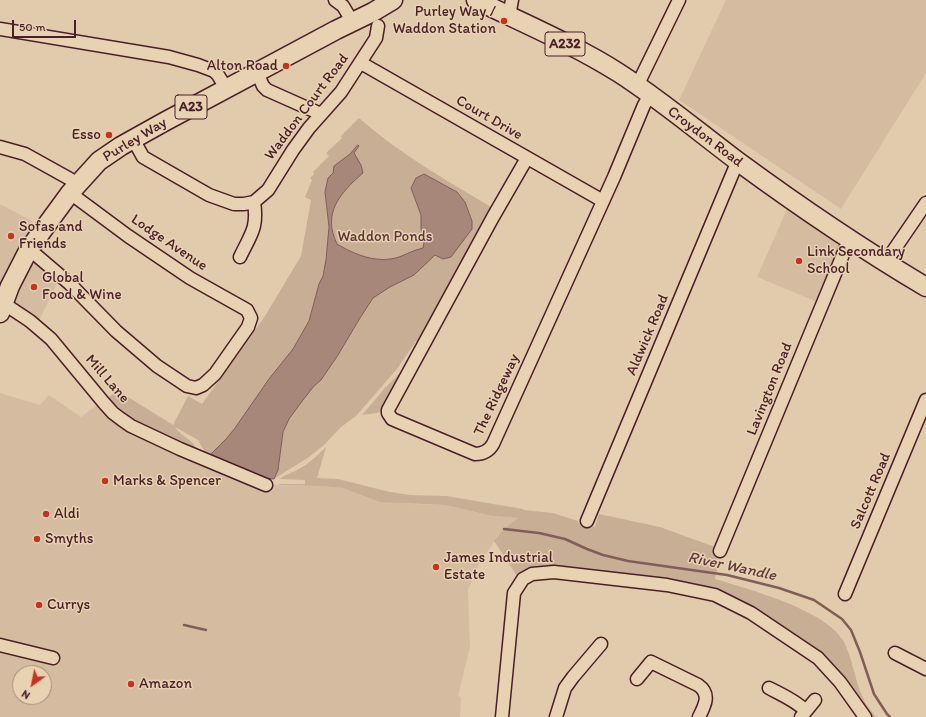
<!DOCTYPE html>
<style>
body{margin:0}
#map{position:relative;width:926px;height:717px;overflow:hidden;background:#e2cbac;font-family:Itim,sans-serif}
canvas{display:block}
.north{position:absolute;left:12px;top:665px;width:40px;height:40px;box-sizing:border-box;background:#e8d2b1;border:1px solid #a98a7b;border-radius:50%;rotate:213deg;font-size:11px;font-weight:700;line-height:16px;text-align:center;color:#4a1f2b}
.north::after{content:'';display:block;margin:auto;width:14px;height:18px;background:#c8321e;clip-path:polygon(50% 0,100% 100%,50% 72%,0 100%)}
.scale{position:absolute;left:12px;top:20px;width:64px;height:18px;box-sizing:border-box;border:2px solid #4a1f2b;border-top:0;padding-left:5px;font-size:12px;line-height:14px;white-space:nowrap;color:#4a1f2b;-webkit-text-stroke:3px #e8d2b1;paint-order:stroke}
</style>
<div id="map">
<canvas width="926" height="717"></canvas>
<div class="north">N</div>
<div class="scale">50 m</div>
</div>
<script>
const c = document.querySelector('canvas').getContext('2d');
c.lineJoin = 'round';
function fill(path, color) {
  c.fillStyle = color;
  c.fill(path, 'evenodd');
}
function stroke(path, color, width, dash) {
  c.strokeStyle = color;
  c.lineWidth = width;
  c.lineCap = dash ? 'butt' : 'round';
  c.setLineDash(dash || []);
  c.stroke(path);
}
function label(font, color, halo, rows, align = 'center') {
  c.font = font + ' Itim,sans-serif';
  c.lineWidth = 3;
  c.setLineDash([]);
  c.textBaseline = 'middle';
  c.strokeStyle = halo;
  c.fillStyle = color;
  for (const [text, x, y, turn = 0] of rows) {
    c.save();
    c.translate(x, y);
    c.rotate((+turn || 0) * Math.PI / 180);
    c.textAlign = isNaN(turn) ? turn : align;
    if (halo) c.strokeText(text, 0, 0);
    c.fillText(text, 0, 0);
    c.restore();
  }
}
const built = new Path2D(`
 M726 0H926V73L841 209 679 100Z
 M0 204 32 221 34 256 59 279 38 323 0 296Z
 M787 209 841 246 817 302 757 277Z
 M0 393 40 405 49 395 81 417 96 406 128 428 266 485 321 486 344 488 410 504 446 505 492 516 518 518 499 535 480 562 468 590 470 647 458 696 461 697 460 717H0ZM20 673H44V697H20Z`);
const green = new Path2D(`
 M359 118C400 154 444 179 491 207L419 343 416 341 397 369 356 416 341 427 324 445 309 457 274 479 263 478 206 454 198 440 175 427C181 437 193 439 198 451L161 435 140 424 107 398 119 390 128 397 173 425 188 396 202 404 265 316 301 256 311 200 305 197 312 180 310 178 314 174 313 172 329 156 326 153 342 138 341 136Z
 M415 351 385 410 377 413 362 415 385 388 401 372Z
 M326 447 317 478 338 479 390 492 410 495 446 496 523 509 524 510 553 513 578 521V523L595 527 599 514 660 527 715 547 718 566 715 579C748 589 827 610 844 642 853 660 855 682 864 700 867 706 872 712 876 717H869L841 676 713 593 539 570 517 576 494 541 504 529 518 518 492 516 446 505 380 502 343 488 321 486 279 485V484H305V480L280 479 282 477C303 468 310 463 326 447Z`);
const water = new Path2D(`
 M358 145 359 146 354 153 361 165 363 173C340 193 322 213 337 244 355 255 378 264 399 257 407 254 414 250 423 248L424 243 421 229V215L411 188 416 178 424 174 457 192 465 202 472 221V229L451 257 443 259 435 255 414 275 390 287 373 298 360 318 338 355 321 380 314 386 303 400 289 419 283 432 278 470 274 479 263 478 209 456 227 438 235 428 269 379 293 349 309 321 319 284 323 276 326 260 329 227 325 192 328 178 333 173 334 166 350 154Z`);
const stream = new Path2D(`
 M504 529 539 533 565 539 587 549 603 555 628 561 727 575 779 588 814 600 842 619 851 630 860 652 874 694 887 714 890 717
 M184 625 206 630`);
const minor = new Path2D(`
 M335 0 343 6 352 21
 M509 16 512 0
 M0 29 169 57 198 65 214 71 218 75 226 88
 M361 63 603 201
 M257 72 263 86 267 90 321 114
 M637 86 679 0
 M133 139 143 157 209 195 234 204H244L254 202 268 190 293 150 309 128 341 92 376 38 378 26
 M0 147 25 154 70 179 77 185
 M527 158 493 217 388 410V413L392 419 475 454C483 454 489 451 493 444L614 177 644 105 650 95
 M29 249 70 284 116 331 157 366 187 386 196 388 203 385 215 374 248 327 251 318 247 310 190 278 128 236 70 193
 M240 257C251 234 258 228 254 202
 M885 263 926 203
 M0 301 30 321 51 339 104 403 113 413 121 419 131 426 180 449 266 485
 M587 521 734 170 739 162
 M720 551 849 240
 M845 594 926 400
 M0 645 53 658
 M895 653 926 669
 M637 679 651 662 698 685C711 694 705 705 699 717
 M769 688C782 695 795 700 806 711L801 717
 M806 711 815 700
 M502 717 514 593 523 579 532 574 554 572 667 585 715 595 751 613 818 658 840 682 865 717
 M556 717 565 688 573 677 601 644`);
const highway = new Path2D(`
 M476 0C523 23 575 45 619 73 661 100 700 133 740 163 800 207 862 249 926 287
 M0 313 10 286 29 249 70 193 99 161 121 146 164 122 336 30 373 12 393 0`);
const markers = [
 [504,21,4,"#c8321e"],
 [286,66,4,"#c8321e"],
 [109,135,4,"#c8321e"],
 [11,236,4,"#c8321e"],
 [799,261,4,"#c8321e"],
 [34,287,4,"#c8321e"],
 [105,481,4,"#c8321e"],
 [46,514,4,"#c8321e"],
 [37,539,4,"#c8321e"],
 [436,567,4,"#c8321e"],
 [39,605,4,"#c8321e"],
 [131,684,4,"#c8321e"]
];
const shields = [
 [565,44,40],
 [191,107,32]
];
const shieldNames = [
 ["A232",565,44],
 ["A23",191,107]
];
const poiNames = [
 ["Purley Way /",496,12,"right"],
 ["Waddon Station",496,29,"right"],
 ["Alton Road",278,66,"right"],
 ["Esso",101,135,"right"],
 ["Sofas and",19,227],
 ["Friends",19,244],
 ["Link Secondary",807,252],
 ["School",807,269],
 ["Global",42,278],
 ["Food & Wine",42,295],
 ["Marks & Spencer",113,481],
 ["Aldi",54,514],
 ["Smyths",45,539],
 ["James Industrial",444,558],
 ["Estate",444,575],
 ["Currys",47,605],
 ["Amazon",139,684]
];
const streetNames = [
 ["Waddon Court Road",307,107,-53],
 ["Court Drive",489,118,30],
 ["Croydon Road",705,137,37],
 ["Purley Way",135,140,-31],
 ["Lodge Avenue",169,243,34],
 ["Aldwick Road",648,335,-67],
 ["Mill Lane",107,379,49],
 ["Lavington Road",770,389,-68],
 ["The Ridgeway",497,395,-65],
 ["Salcott Road",871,491,-67]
];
const parkNames = [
 ["Waddon Ponds",385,237]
];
const waterNames = [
 ["River Wandle",732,567,12]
];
fill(built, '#d5bca1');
fill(green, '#c9ae96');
fill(water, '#a68779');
stroke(water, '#815d5a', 1);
stroke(stream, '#815d5a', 2.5);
stroke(minor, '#4a1f2b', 15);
stroke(highway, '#4a1f2b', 21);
stroke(minor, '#e8d2b1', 12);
stroke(highway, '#e8d2b1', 18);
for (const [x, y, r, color] of markers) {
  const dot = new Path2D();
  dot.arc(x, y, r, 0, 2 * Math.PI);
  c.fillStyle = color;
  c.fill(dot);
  stroke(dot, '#e8d2b1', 1.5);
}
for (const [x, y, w] of shields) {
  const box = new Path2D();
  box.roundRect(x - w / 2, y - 12, w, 24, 3);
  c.fillStyle = '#e8d2b1';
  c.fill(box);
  stroke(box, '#4a1f2b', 1);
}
label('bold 14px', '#4a1f2b', null, shieldNames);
label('15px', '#4a1f2b', '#e8d2b1', poiNames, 'left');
label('15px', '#4a1f2b', '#e8d2b1', streetNames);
label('15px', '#5d343b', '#e8d2b1', parkNames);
label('italic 16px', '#61393e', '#e8d2b1', waterNames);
</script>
